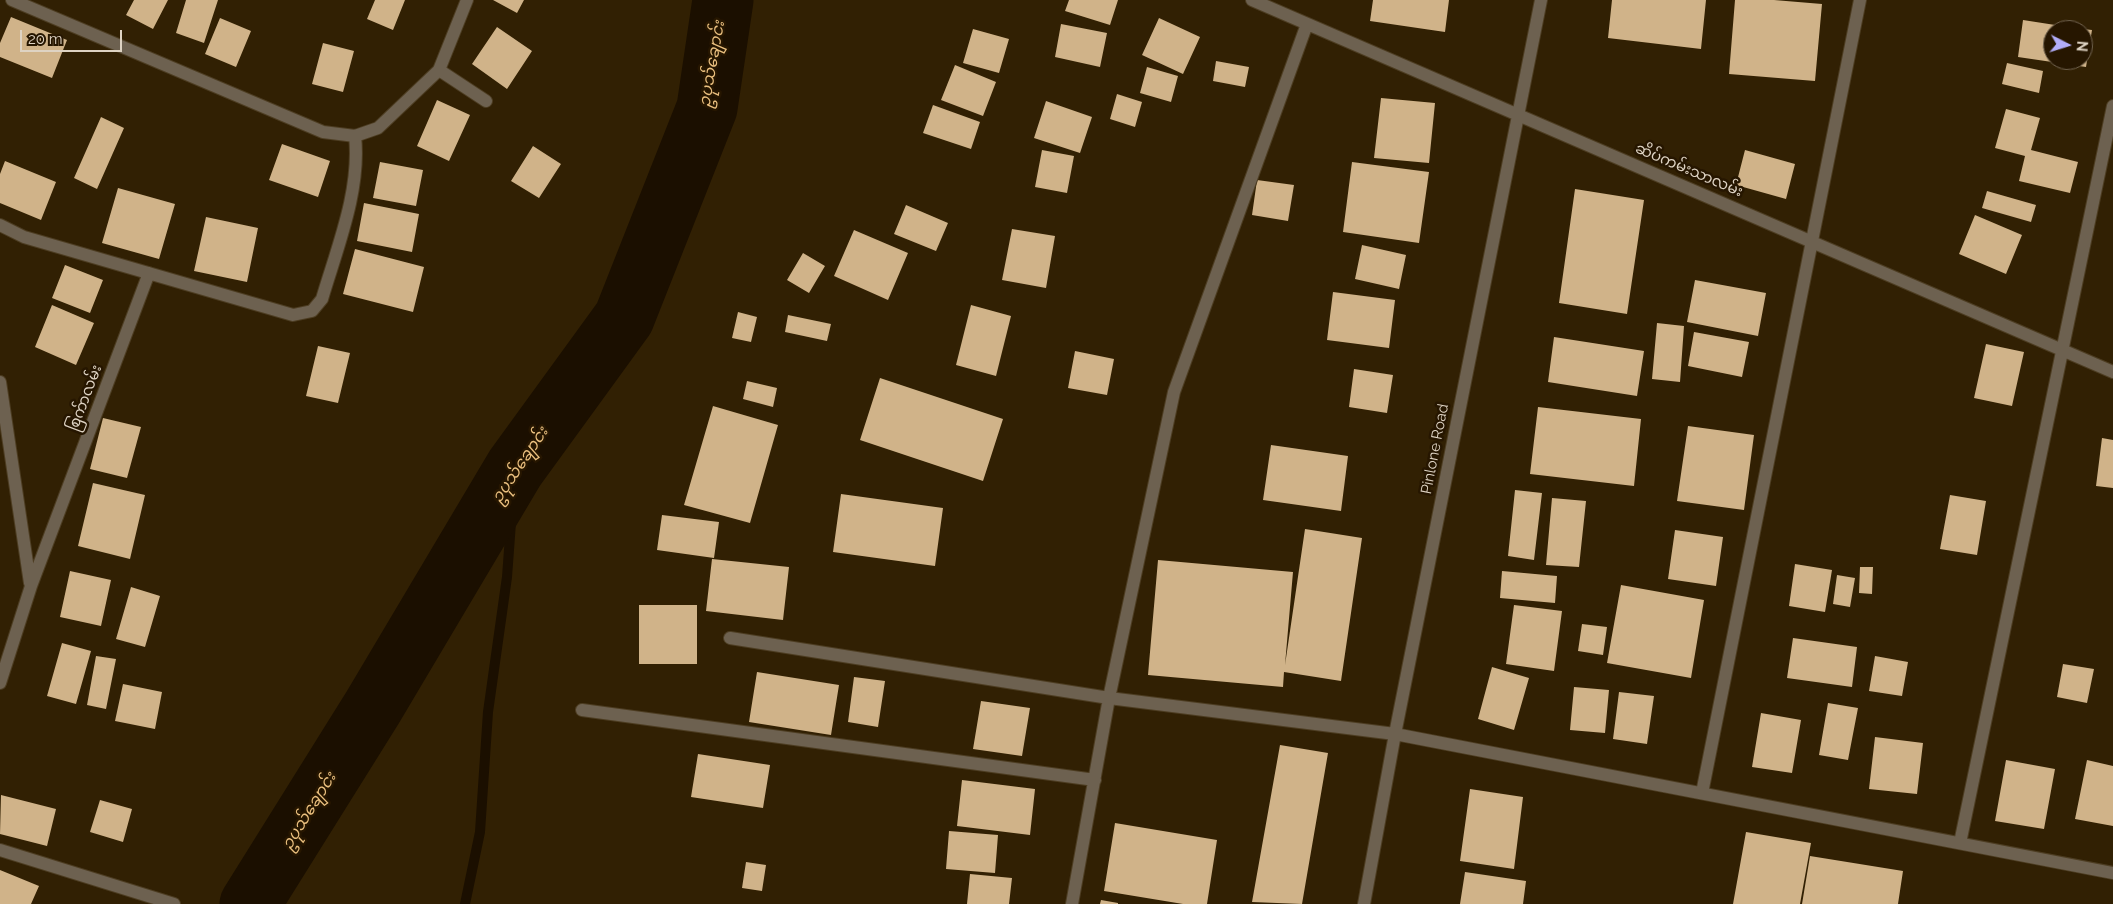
<!DOCTYPE html>
<meta charset="utf-8">
<style>
body{margin:0}
#map{position:relative;width:2113px;height:904px;overflow:hidden;background:#312003;font-family:Raleway,sans-serif}
canvas{display:block}
.north{position:absolute;left:2043px;top:20px;width:50px;height:50px;box-sizing:border-box;background:#261600;border:1px solid #70624e;border-radius:50%;rotate:95deg;font-size:14px;font-weight:700;line-height:20px;text-align:center;color:#ded3c3}
.north::after{content:'';display:block;margin:auto;width:18px;height:22px;background:#b2adf9;clip-path:polygon(50% 0,100% 100%,50% 72%,0 100%)}
.scale{position:absolute;left:20px;top:30px;width:102px;height:22px;box-sizing:border-box;border:2px solid #ded3c3;border-top:0;padding-left:6px;font-size:15px;line-height:18px;white-space:nowrap;color:#ded3c3;-webkit-text-stroke:4px #261600;paint-order:stroke}
</style>
<div id="map">
<canvas width="2113" height="904"></canvas>
<div class="north">N</div>
<div class="scale">20 m</div>
</div>
<script>
const c = document.querySelector('canvas').getContext('2d');
c.lineJoin = 'round';
function stroke(path, color, width, dash) {
  c.strokeStyle = color;
  c.lineWidth = width;
  c.lineCap = dash ? 'butt' : 'round';
  c.setLineDash(dash || []);
  c.stroke(path);
}
function fill(path, color) {
  c.fillStyle = color;
  c.fill(path, 'evenodd');
}
function label(font, color, halo, rows, align = 'center') {
  c.font = font + ' Raleway,"Noto Sans Myanmar",sans-serif';
  c.lineWidth = 5;
  c.setLineDash([]);
  c.textBaseline = 'middle';
  c.strokeStyle = halo;
  c.fillStyle = color;
  for (const [text, x, y, turn = 0] of rows) {
    c.save();
    c.translate(x, y);
    c.rotate((+turn || 0) * Math.PI / 180);
    c.textAlign = isNaN(turn) ? turn : align;
    if (halo) c.strokeText(text, 0, 0);
    c.fillText(text, 0, 0);
    c.restore();
  }
}
const stream = new Path2D(`
 M465 904 480 832 488 712 507 577 515 468`);
const river = new Path2D(`
 M250 904 373 707 515 468 624 318 707 108 723 0`);
const building = new Path2D(`
 M134 0H168L153 29 126 15Z
 M186 0H218L204 43 176 33Z
 M375 0H405L393 30 367 19Z
 M493 0H524L517 13Z
 M1069 0H1118L1110 25 1065 11Z
 M1373 0H1449L1445 32 1370 21Z
 M1612 0H1706L1701 49 1608 38Z
 M1735 0H1774L1822 4 1815 81 1729 74Z
 M11 17 67 40 52 78 0 57V43Z
 M220 18 251 31 236 67 205 54Z
 M1159 18 1200 37 1183 74 1142 55Z
 M2023 20 2081 29 2053 30V60H2083V29L2092 30 2086 67 2018 57Z
 M1061 24 1107 33 1100 67 1055 57Z
 M497 27 532 51 507 89 472 64Z
 M973 29 1009 39 999 73 963 63Z
 M323 43 354 51 343 92 312 84Z
 M1216 61 1249 67 1245 87 1213 81Z
 M2007 63 2043 71 2039 93 2002 84Z
 M955 65 996 82 983 116 941 100Z
 M1147 67 1178 76 1171 102 1140 93Z
 M1117 94 1142 102 1135 127 1110 119Z
 M1381 98 1435 103 1429 163 1374 158Z
 M437 100 470 115 449 161 417 146Z
 M1046 101 1092 117 1080 153 1034 138Z
 M933 105 980 122 971 149 923 133Z
 M2006 109 2040 118 2031 150 2078 162 2070 193 2019 181 2025 156 1995 148Z
 M101 117 124 128 97 189 74 178Z
 M282 144 330 161 318 197 269 180Z
 M533 146 561 164 539 198 511 181Z
 M1042 150 1074 156 1067 193 1035 187Z
 M1745 150 1795 164 1786 199 1736 185Z
 M5 161 56 182 41 220 0 203V174Z
 M380 162 423 170 416 206 373 198Z
 M1352 162 1429 172 1419 243 1343 232Z
 M1257 180 1294 185 1288 221 1252 215Z
 M118 188 175 204 159 259 102 243Z
 M1575 189 1644 200 1627 314 1559 303Z
 M1987 191 2036 205 2031 222 1982 208Z
 M364 203 419 214 412 252 357 241Z
 M906 205 948 223 936 251 894 234Z
 M1975 215 2022 235 2006 274 1959 254Z
 M206 217 258 228 247 282 194 271Z
 M1012 229 1055 236 1046 288 1002 280Z
 M854 230 908 253 888 300 834 276Z
 M1362 245 1406 255 1399 289 1355 279Z
 M355 249 424 267 413 312 343 294Z
 M803 253 825 266 809 293 787 280Z
 M65 265 103 280 90 313 52 298Z
 M1695 280 1766 293 1758 336 1687 322Z
 M1333 292 1395 300 1389 348 1327 340Z
 M52 305 94 323 76 365 35 347Z
 M971 305 1011 316 996 376 956 365Z
 M738 312 757 317 751 342 732 338Z
 M788 315 831 324 827 341 785 332Z
 M1657 323 1684 326 1680 382 1652 379Z
 M1694 332 1749 342 1742 377 1688 366Z
 M1554 337 1644 351 1637 396 1548 382Z
 M1986 344 2024 352 2012 406 1974 398Z
 M318 346 350 353 338 403 306 396Z
 M1075 351 1114 359 1107 395 1068 388Z
 M1354 369 1393 375 1387 413 1349 407Z
 M880 378 1003 419 983 481 860 440Z
 M747 381 777 388 773 407 743 399Z
 M713 406 778 425 750 523 684 505Z
 M1538 407 1641 419 1634 486 1530 474Z
 M103 418 141 427 127 478 90 469Z
 M1688 426 1754 435 1744 510 1677 501Z
 M2102 438 2113 440V488L2096 486Z
 M1271 445 1348 456 1341 511 1263 500Z
 M93 483 145 495 130 559 78 546Z
 M1515 490 1542 493 1534 560 1508 556Z
 M841 494 943 508 935 566 833 552Z
 M1950 495 1986 501 1977 555 1940 549Z
 M1552 498 1586 501 1579 567 1546 565Z
 M662 515 719 522 714 558 657 550Z
 M1305 529 1362 538 1341 681 1284 672 1283 687 1148 675 1158 560 1293 572 1285 665Z
 M1675 530 1723 537 1716 586 1668 579Z
 M712 559 789 567 783 620 706 611Z
 M1795 564 1832 570 1825 612 1789 606Z
 M1860 567H1873L1872 594 1859 593Z
 M70 571 111 580 101 626 60 617Z
 M1502 571 1557 576 1555 603 1500 598Z
 M1837 575 1855 578 1850 607 1833 604Z
 M1621 585 1704 600 1691 678 1607 663Z
 M131 587 160 596 145 647 116 639Z
 M639 605H697V664H639Z
 M1514 605 1562 611 1554 671 1506 664Z
 M1582 624 1607 627 1603 655 1578 651Z
 M1793 638 1857 647 1852 687 1787 678Z
 M62 643 91 651 76 704 47 696Z
 M96 656 116 659 106 709 87 705Z
 M1875 656 1908 662 1902 696 1869 691Z
 M2063 664 2094 669 2087 703 2057 697Z
 M1492 667 1529 678 1514 730 1478 719Z
 M757 672 839 685 831 735 749 722Z
 M854 677 885 681 878 727 848 722Z
 M123 684 162 692 155 729 115 721Z
 M1574 687 1609 690 1605 733 1570 730Z
 M1619 692 1654 696 1647 744 1613 739Z
 M981 701 1030 708 1022 756 973 749Z
 M1828 703 1858 708 1848 760 1819 755Z
 M1761 713 1801 720 1792 773 1752 767Z
 M1875 737 1923 743 1917 794 1869 789Z
 M1280 745 1328 753 1302 904 1252 902Z
 M698 754 770 765 763 808 691 797Z
 M2006 760 2055 769 2044 829 1995 821Z
 M2087 760 2113 766V826L2075 819Z
 M962 780 1035 789 1030 835 957 826Z
 M1470 789 1523 797 1514 869 1460 861Z
 M1 795 56 809 47 846 0 834Z
 M100 800 132 809 123 842 90 832Z
 M1115 823 1217 840 1207 904H1183L1104 891Z
 M949 831 998 835 995 873 946 869Z
 M1746 832 1811 843 1800 904H1733Z
 M1810 856 1903 871 1898 904H1802Z
 M746 862 766 865 762 891 742 888Z
 M0 870 39 886 31 904H0Z
 M1465 872 1526 881 1523 904H1460Z
 M970 874 1012 878 1009 904H967Z
 M1101 900 1118 903V904H1100Z`);
const minor = new Path2D(`
 M12 0 323 132 355 136 378 128 439 70 486 101
 M1252 0 2113 372
 M439 70 467 0
 M0 225 24 237 293 315 312 311 322 299C337 248 361 190 355 136
 M0 382 30 583
 M730 638 1109 698 1395 734 2113 873
 M0 683 31 586 149 273
 M582 710 1095 780
 M1702 793 1860 0
 M1960 843 2113 106
 M0 850 174 904
 M1072 904 1109 698 1174 392 1307 24
 M1364 904 1395 734 1541 0`);
const streetNames = [
 ["ဆိပ်ကမ်းသာလမ်း",1689,170,23],
 ["စြက်ာလမ်း",85,398,-69],
 ["Pinlone Road",1435,449,-79]
];
const waterNames = [
 ["ဥပုသ်ချောင်း",712,64,-80],
 ["ဥပုသ်ချောင်း",520,465,-56],
 ["ဥပုသ်ချောင်း",309,811,-58]
];
stroke(stream, '#1b0f00', 10);
stroke(river, '#1b0f00', 61);
fill(building, '#d0b389');
stroke(minor, '#4d3d22', 14);
stroke(minor, '#6d6150', 12);
label('15px', '#ded3c3', '#261600', streetNames);
label('italic 16px', '#ebc07f', '#261600', waterNames);
</script>
